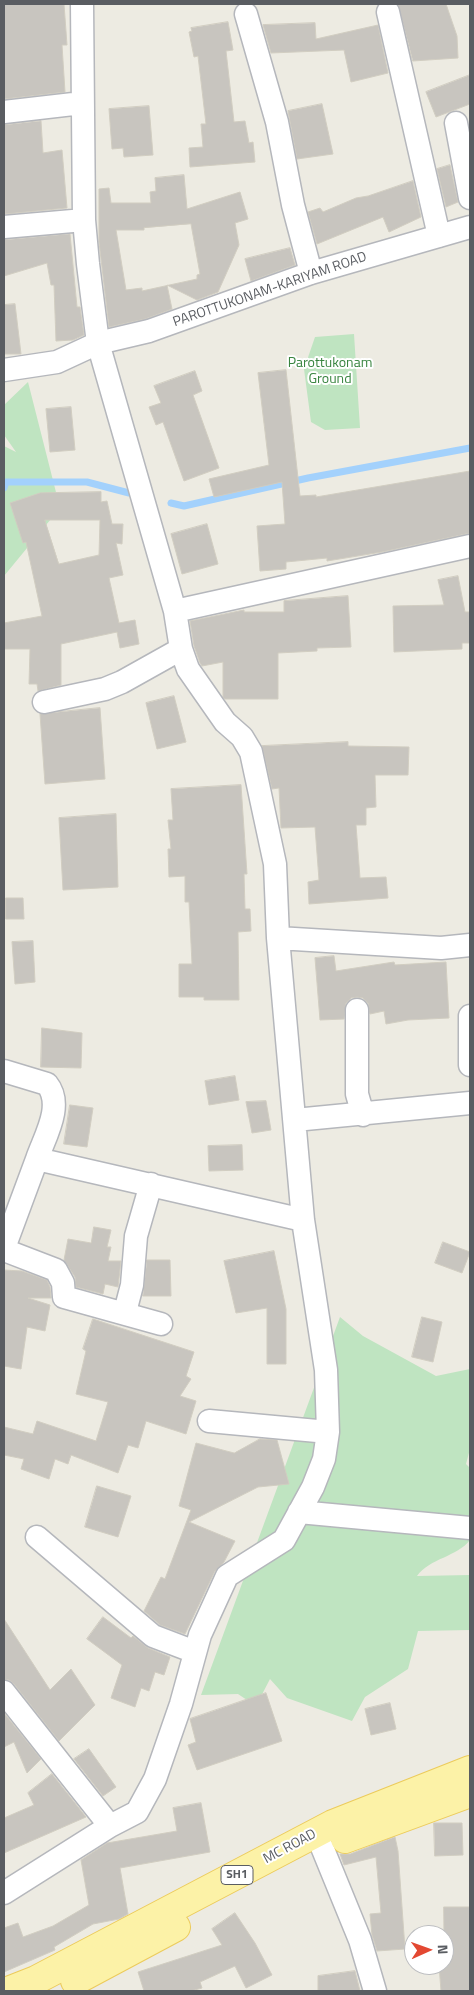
<!DOCTYPE html>
<style>
body{margin:0}
#map{position:relative;width:474px;height:1995px;overflow:hidden;background:#edebe2;font-family:"Titillium Web",sans-serif}
canvas{display:block}
.frame{position:absolute;inset:0;border:5px solid #5a5d62;pointer-events:none}
.north{position:absolute;left:404px;top:1925px;width:50px;height:50px;box-sizing:border-box;background:#fff;border:1px solid #bdbec0;border-radius:50%;rotate:88deg;font-size:14px;font-weight:700;line-height:20px;text-align:center;color:#5a5d62}
.north::after{content:'';display:block;margin:auto;width:18px;height:22px;background:#e34832;clip-path:polygon(50% 0,100% 100%,50% 72%,0 100%)}
</style>
<div id="map">
<canvas width="474" height="1995"></canvas>
<div class="frame"></div>
<div class="north">N</div>
</div>
<script>
const c = document.querySelector('canvas').getContext('2d');
c.lineJoin = 'round';
function fill(path, color) {
  c.fillStyle = color;
  c.fill(path, 'evenodd');
}
function stroke(path, color, width, dash) {
  c.strokeStyle = color;
  c.lineWidth = width;
  c.lineCap = dash ? 'butt' : 'round';
  c.setLineDash(dash || []);
  c.stroke(path);
}
function label(font, color, halo, rows, align = 'center') {
  c.font = font + ' "Titillium Web",sans-serif';
  c.lineWidth = 4;
  c.setLineDash([]);
  c.textBaseline = 'middle';
  c.strokeStyle = halo;
  c.fillStyle = color;
  for (const [text, x, y, turn = 0] of rows) {
    c.save();
    c.translate(x, y);
    c.rotate((+turn || 0) * Math.PI / 180);
    c.textAlign = isNaN(turn) ? turn : align;
    if (halo) c.strokeText(text, 0, 0);
    c.fillText(text, 0, 0);
    c.restore();
  }
}
const green = new Path2D(`
 M354 334 360 428 325 430 311 422 304 369 315 337Z
 M28 382 60 508 4 576V446L16 452 4 435V405Z
 M340 1317 363 1336 436 1376 470 1369V1449L466 1464 470 1468V1540C457 1557 430 1558 417 1576L470 1575V1630L418 1631 408 1669 365 1697 352 1721 287 1698 270 1679 256 1706 238 1694 201 1695Z`);
const stream = new Path2D(`
 M4 488 6 482H87L129 493
 M171 503 184 506 308 478 470 448`);
const building = new Path2D(`
 M4 4H64L67 45H62L65 92 4 99Z
 M398 4H446L457 36 458 58 413 61Z
 M228 22 233 50 226 51 234 122 245 121 249 143 253 142 255 162 190 167 189 148 203 147 201 124H206L198 56 194 57 189 32 192 31 191 28Z
 M315 23 316 39 378 25 388 73 351 82 344 50 271 53 263 25Z
 M470 75V104L436 117 426 92Z
 M322 104 333 154 297 159 288 111Z
 M149 106 153 155 124 157 123 148 112 149 109 109Z
 M41 121 43 153 62 150 67 208 5 214 4 125Z
 M450 165 458 202 446 207 437 169Z
 M184 175 187 209 240 192 248 219 235 223 239 245 218 292 197 300 167 285 172 309 145 319 109 327 99 242V189L109 188 111 203H151L150 192 156 191 155 178ZM191 224 200 274 197 275V279L142 291V288L126 290 116 230H144V228Z
 M413 181 421 217 389 232 383 217 317 244 308 212 320 208 323 212 356 198 368 196Z
 M70 234 77 307H80L84 335 73 340 56 341 54 285H51L47 263 4 276V240Z
 M290 248 295 265 251 281 245 259Z
 M15 304 21 354H4V305Z
 M286 370 300 496 316 495V497L470 471V533L382 552 327 561V558L286 562V569L260 571 257 526 285 524 282 482 214 497 209 479 269 465 258 373Z
 M195 371 202 391 193 395 219 468 184 481 163 422 156 425 149 407 161 403 154 386Z
 M71 407 75 450 50 452 46 409Z
 M101 492V502L107 501 112 524H123L122 544 116 543 123 575 109 578 119 623 135 620 139 644 120 648 117 632 61 644V685L38 691 37 684H29L30 649H4V623L42 616 26 542 23 543 10 503 40 493ZM45 520H100L99 555 59 564Z
 M207 524 218 564 182 574 171 534Z
 M458 576 465 612H470V643H462V649L394 652 393 606 444 605 438 580Z
 M348 596 351 647 317 648V651L278 653V699H225L223 697V662L202 666 200 663 194 646 190 621 244 610V612H284V601Z
 M174 696 186 742 157 749 146 703Z
 M100 708 105 779 45 784 40 714Z
 M348 742V746L409 747 408 775H375L376 807 366 808V825H356L360 878 386 877 388 898 309 904 308 882 319 880 315 827 281 828 279 788 272 789 262 746Z
 M241 785 247 874H244L245 909H250L251 931 238 932 239 1000H204V997H179V964H192L189 902H185V876L169 877 168 849H171L168 820H173L171 789Z
 M116 814 118 887 63 890 59 818Z
 M6 898H23L24 919H6Z
 M33 941 35 982 15 984 12 942Z
 M334 956 336 971 394 962 395 965 446 962 449 1018 408 1020 386 1024 384 1011 370 1014 368 1003 363 998 357 997 351 998 346 1003 344 1019 320 1020 315 958Z
 M42 1028 82 1033 81 1068 41 1067Z
 M235 1076 239 1100 209 1105 205 1081Z
 M266 1101 271 1130 252 1133 246 1102Z
 M70 1105 93 1108 87 1147 64 1144Z
 M242 1145 243 1170 209 1171 208 1146Z
 M94 1227 111 1230 107 1247H111L108 1261H121L118 1287 105 1284 103 1294 76 1287 75 1277 64 1260 68 1239 91 1243Z
 M443 1242 470 1252 462 1273 435 1263Z
 M274 1251 286 1309V1364H267V1308L236 1313 224 1261Z
 M147 1260H170L171 1296H143Z
 M4 1270 22 1271 47 1280 50 1287 51 1298H28L50 1305 45 1331 27 1327 21 1369 4 1366Z
 M422 1317 442 1322 433 1362 412 1357Z
 M93 1319 194 1352 186 1376 191 1379 180 1396 196 1401 186 1434 146 1421 138 1448 128 1445 118 1473 71 1455 68 1464 55 1459 49 1479 21 1469 24 1459 4 1455V1427L33 1434 37 1421 96 1441 108 1402 76 1394 86 1351 83 1349Z
 M260 1439 277 1440 289 1484 258 1487 189 1522 235 1541 224 1562 215 1571 185 1634 160 1625 144 1611 161 1577 165 1579 191 1510 179 1506 196 1443 234 1453Z
 M97 1486 131 1496 118 1537 85 1527Z
 M103 1617 131 1638 133 1636 148 1648 170 1657 164 1675 155 1672 149 1691 141 1688 135 1707 111 1698 122 1665 87 1639Z
 M4 1619 50 1690 71 1669 95 1705 59 1741 14 1684 9 1680 4 1679Z
 M266 1693 282 1741 197 1770 188 1745 196 1742 190 1719Z
 M390 1703 396 1729 371 1735 365 1709Z
 M4 1713 41 1759 27 1773 14 1742 4 1747Z
 M89 1749 116 1787 103 1796 74 1759Z
 M52 1774 86 1817 4 1853V1818L34 1805 28 1793Z
 M201 1803 210 1852 120 1868 128 1914 119 1919 93 1924 54 1947 55 1950 4 1972V1928L18 1923 23 1937 53 1926 89 1905 81 1860 107 1843 177 1831 173 1808Z
 M434 1823H462L463 1855 435 1856Z
 M395 1837 398 1851 405 1949 377 1951 372 1935 370 1914 381 1913 376 1857 344 1865 340 1854H350Z
 M444 1907H470V1991H441L439 1965H444Z
 M235 1913 255 1943 272 1975 246 1988 235 1966 200 1982 202 1988 191 1991H144L138 1972 222 1945 212 1929Z
 M355 1971 360 1991H318V1976Z`);
const minor = new Path2D(`
 M388 12 439 236
 M246 14 277 122 293 205 311 273
 M4 112 82 103
 M456 123 470 198
 M4 227 84 220
 M4 370 57 362 98 343 149 331 311 273 470 227
 M175 611 470 546
 M44 702 105 689 122 682 181 649
 M278 938 441 948 470 945
 M357 1010V1094L363 1115
 M470 1016V1065
 M4 1071 47 1084C64 1105 45 1136 37 1159L303 1220
 M295 1120 470 1103
 M4 1248 37 1159
 M4 1250 56 1270 63 1283 64 1297 161 1324
 M125 1312 132 1285 136 1236 151 1184
 M209 1421 328 1432
 M299 1512 470 1528
 M37 1537 153 1636 195 1652
 M4 1692 110 1826
 M322 1847 360 1940 375 1991
 M4 1893 110 1826 137 1812 155 1779 181 1704 200 1635 227 1576 284 1540 313 1487 324 1459 328 1432 326 1370 303 1220 278 938 275 864 251 752 242 737 225 722 188 669 181 649 175 611 98 343 88 264 84 220 82 4`);
const major = new Path2D(`
 M345 1839 470 1793
 M75 1981 176 1927
 M8 1991 36 1980 333 1824 470 1770`);
const shields = [
 [237,1875,32]
];
const shieldNames = [
 ["SH1",237,1875]
];
const streetNames = [
 ["PAROTTUKONAM-KARIYAM ROAD",270,290,-19],
 ["MC ROAD",290,1847,-28]
];
const parkNames = [
 ["Parottukonam",330,364],
 ["Ground",330,380]
];
fill(green, '#bfe4c1');
stroke(stream, '#a3d1fc', 7);
fill(building, '#c8c5bf');
stroke(building, '#d1cdc1', 1);
stroke(minor, '#b5b7bc', 25);
stroke(major, '#eccb5b', 30);
stroke(minor, '#fff', 22);
stroke(major, '#fcf2a7', 28);
for (const [x, y, w] of shields) {
  const box = new Path2D();
  box.roundRect(x - w / 2, y - 9.5, w, 19, 4);
  c.fillStyle = '#fff';
  c.fill(box);
  stroke(box, '#5a5d62', 1);
}
label('bold 12px', '#5a5d62', null, shieldNames);
label('14px', '#5a5d62', '#fff', streetNames);
label('14px', '#38843f', '#fff', parkNames);
</script>
